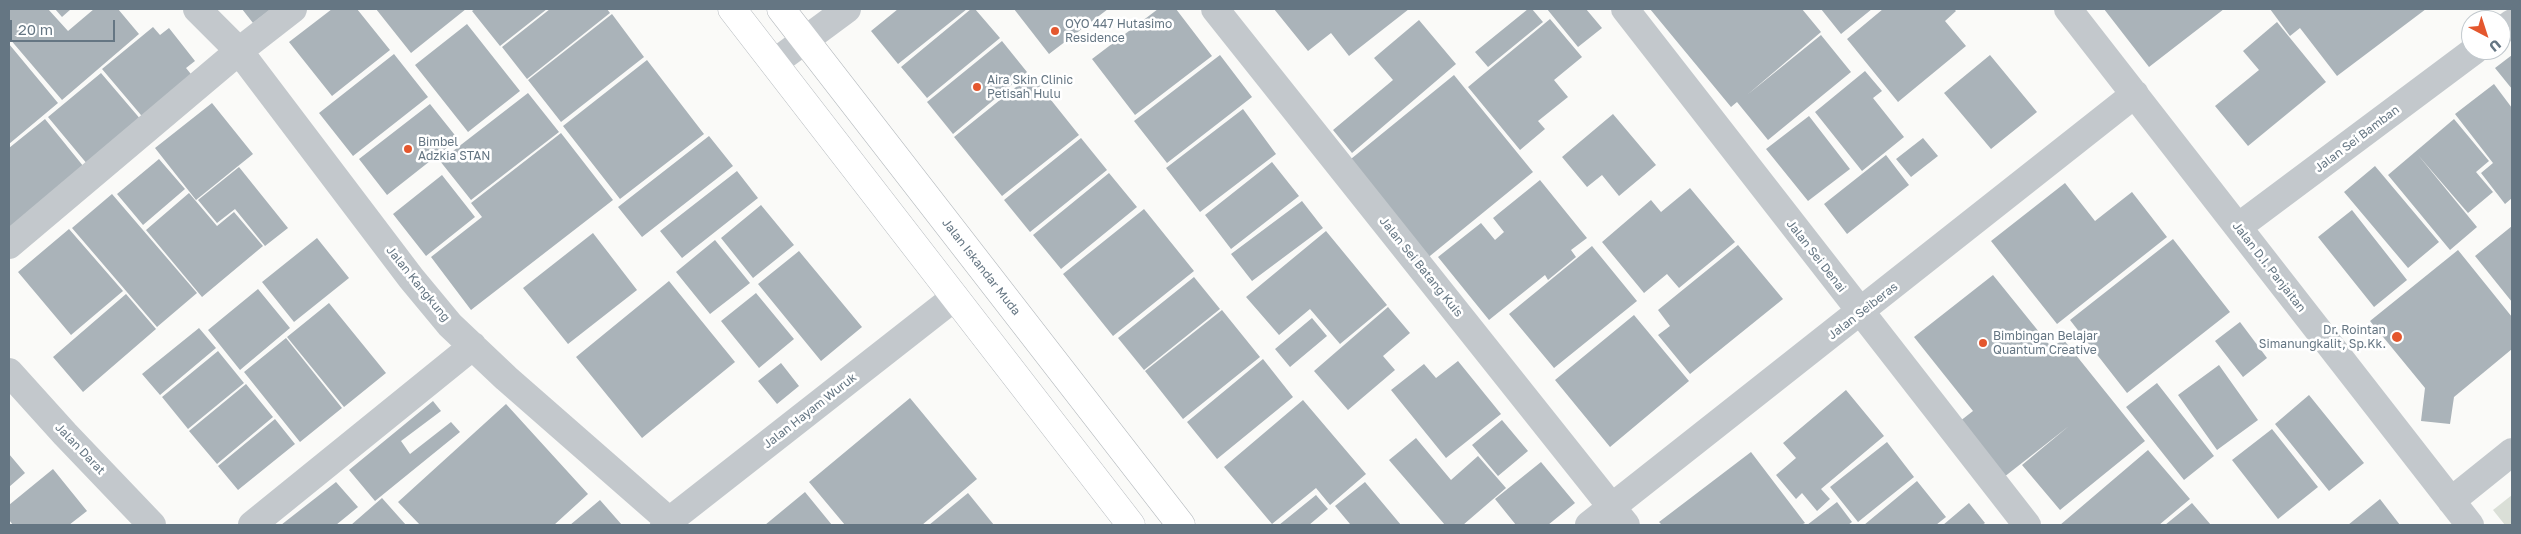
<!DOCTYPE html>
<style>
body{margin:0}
#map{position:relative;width:2521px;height:534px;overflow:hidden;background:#fafaf8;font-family:"Golos Text",sans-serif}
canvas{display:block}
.frame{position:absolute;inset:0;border:10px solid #657683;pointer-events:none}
.north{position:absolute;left:2461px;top:10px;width:50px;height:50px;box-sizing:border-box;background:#fff;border:1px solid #c1c8cd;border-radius:50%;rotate:140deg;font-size:14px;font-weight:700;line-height:20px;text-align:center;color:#657683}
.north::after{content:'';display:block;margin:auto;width:18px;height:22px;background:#e4572e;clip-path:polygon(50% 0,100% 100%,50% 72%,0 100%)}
.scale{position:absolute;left:10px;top:20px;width:105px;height:22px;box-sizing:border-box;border:2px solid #657683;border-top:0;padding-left:6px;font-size:15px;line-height:18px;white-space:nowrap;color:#657683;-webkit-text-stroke:4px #fff;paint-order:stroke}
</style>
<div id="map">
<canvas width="2521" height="534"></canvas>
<div class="frame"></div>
<div class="north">U</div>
<div class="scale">20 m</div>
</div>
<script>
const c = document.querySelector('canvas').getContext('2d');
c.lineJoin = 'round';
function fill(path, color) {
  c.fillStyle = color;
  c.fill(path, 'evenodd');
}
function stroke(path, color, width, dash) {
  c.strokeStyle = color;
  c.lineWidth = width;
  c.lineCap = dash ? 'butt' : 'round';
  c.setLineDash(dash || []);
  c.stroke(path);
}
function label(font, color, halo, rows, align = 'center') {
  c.font = font + ' "Golos Text",sans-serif';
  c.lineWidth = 5;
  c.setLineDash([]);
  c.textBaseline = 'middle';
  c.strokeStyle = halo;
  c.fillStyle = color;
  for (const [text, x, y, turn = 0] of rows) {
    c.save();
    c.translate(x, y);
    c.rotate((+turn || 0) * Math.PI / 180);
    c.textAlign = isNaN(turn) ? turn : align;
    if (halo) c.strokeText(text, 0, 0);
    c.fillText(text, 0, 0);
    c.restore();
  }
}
const green = new Path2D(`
 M2512 495V525H2505L2493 510Z`);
const building = new Path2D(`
 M9 9H48L68 31 94 9H118L139 34 62 100 9 38Z
 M55 9H71L62 17Z
 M242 9H271L253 23Z
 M332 9H357L390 50 332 96 289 42Z
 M376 9H466L411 53Z
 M475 9H547L500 46 472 11Z
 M550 9H607L610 13 527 79 502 47Z
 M898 9H967L898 64 871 31Z
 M971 9H975L1000 38 927 98 901 67Z
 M1014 9H1108L1049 54Z
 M1158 9H1176L1212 56 1135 115 1092 59Z
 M1274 9H1409L1349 56 1331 33 1308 51Z
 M1528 9H1532L1543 22 1488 67 1475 52Z
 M1547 9H1586L1602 28 1578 47Z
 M1650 9H1802L1821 32 1747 95 1821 35 1851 72 1768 140 1737 102 1731 107Z
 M1821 9H1872L1841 34Z
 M1883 9H1954L1956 11 1945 21 1966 46 1898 102 1847 39Z
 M2104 9H2224L2149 67Z
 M2270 9H2426L2337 76 2300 28 2290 36Z
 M612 14 644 57 561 122 528 80Z
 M1550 19 1582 57 1554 80 1568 97 1538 121 1545 129 1520 150 1468 87Z
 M1419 20 1456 64 1352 153 1333 130 1393 80 1374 58Z
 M2277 22 2326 82 2248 146 2215 106 2259 70 2243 51Z
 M467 24 520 91 468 132 415 65Z
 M153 27 160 35 169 28 195 61 186 68 195 79 146 121 102 69Z
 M1002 41 1027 72 953 134 927 102Z
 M9 44 58 103 9 144Z
 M394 54 428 97 353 156 319 113Z
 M1220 55 1252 97 1167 163 1134 121Z
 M1990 55 2037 112 1991 149 1944 93Z
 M2512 55V89L2495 68Z
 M647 60 704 134 620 199 563 126Z
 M1865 71 1882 91 1873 98 1904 137 1862 171 1815 112Z
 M101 73 142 121 88 165 48 117Z
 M1031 75 1079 135 1002 196 954 137Z
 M1454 75 1533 172 1425 260 1346 163Z
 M2494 84 2512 108V198L2505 204 2481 173 2493 163 2455 114Z
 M528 93 559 132 471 200 440 161Z
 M212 103 253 154 196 200 155 148Z
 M430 104 458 139 387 195 359 159Z
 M1243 109 1276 154 1200 212 1166 168Z
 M1613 114 1656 165 1619 196 1602 175 1587 187 1562 157Z
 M1809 116 1850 169 1808 201 1766 149Z
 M45 119 88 172 9 235V148Z
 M2454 119 2489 161 2476 172 2493 192 2468 213 2418 155 2477 227 2450 250 2388 175Z
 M561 133 613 200 471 310 431 257 482 217 471 203Z
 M709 136 733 166 642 237 618 207Z
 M1081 138 1107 170 1030 232 1004 200Z
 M1923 138 1938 156 1911 177 1896 159Z
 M1886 155 1909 185 1847 234 1824 204Z
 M159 159 185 189 143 225 117 194Z
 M1272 162 1299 196 1231 249 1205 215Z
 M2375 166 2439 242 2408 268 2344 192Z
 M239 167 288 228 265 246 235 209 217 223 198 200Z
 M737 171 758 198 682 258 660 231Z
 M1109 173 1137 207 1061 269 1033 235Z
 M442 175 475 217 426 256 393 214Z
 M1540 180 1587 238 1571 250 1576 257 1548 280 1545 275 1489 320 1438 257 1481 223 1495 240 1504 232 1493 218Z
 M2065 183 2095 221 2132 192 2167 237 2057 324 1991 241Z
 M1690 188 1735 242 1679 288 1667 274 1644 293 1602 242 1651 200 1661 212Z
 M189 193 217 226 234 212 263 246 202 297 146 230Z
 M112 194 197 293 157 327 72 228Z
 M1302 201 1323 228 1252 281 1231 254Z
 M761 205 794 245 753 278 721 238Z
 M1144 209 1194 271 1113 336 1063 274Z
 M2352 210 2407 280 2374 307 2318 237Z
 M2512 226V302L2475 256Z
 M69 229 123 291 71 335 18 272Z
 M1326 231 1387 305 1340 344 1310 309 1279 335 1246 297Z
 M593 233 637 290 568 344 523 288Z
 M317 238 349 278 294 322 262 282Z
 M2173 239 2230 312 2127 393 2070 320Z
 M715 240 750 283 710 314 676 272Z
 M1738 245 1783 299 1690 374 1658 335 1670 326 1658 310Z
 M1592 246 1637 301 1554 368 1509 314Z
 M2458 250 2512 317V349L2454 397 2450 424 2421 421 2425 388 2370 321Z
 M799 251 862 327 821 361 758 284Z
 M1993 275 2052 348 2063 339 2145 441 2060 510 2022 465 2069 426 1999 481 1955 425 1973 411 1914 337Z
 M1194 277 1220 309 1144 370 1118 338Z
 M669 281 735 362 642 438 576 357Z
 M258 289 290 328 240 370 208 330Z
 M756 293 794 339 759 368 721 321Z
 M126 294 156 329 83 392 53 357Z
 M329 303 386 373 344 407 287 337Z
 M1388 307 1410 333 1383 356 1395 370 1348 410 1314 371Z
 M1222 310 1260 357 1183 419 1145 371Z
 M1634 315 1689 381 1610 447 1555 380Z
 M1312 318 1327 336 1290 367 1275 349Z
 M2240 322 2267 358 2243 377 2215 341Z
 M199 328 216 348 160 395 142 374Z
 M286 338 342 408 300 442 244 372Z
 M218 351 244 383 188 429 162 397Z
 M1263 359 1293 397 1217 459 1187 422Z
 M1458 361 1501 414 1446 458 1391 390 1424 364 1436 378Z
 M781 363 799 386 777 404 758 381Z
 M2219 365 2258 420 2217 450 2178 395Z
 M2157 383 2214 456 2184 480 2126 407Z
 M246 384 273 417 217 464 189 431Z
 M1846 390 1884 436 1821 489 1830 499 1817 511 1802 493 1796 499 1776 475 1796 458 1783 443Z
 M2309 395 2364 463 2329 491 2275 424Z
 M910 398 977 479 922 525H845L809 482Z
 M1303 400 1366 474 1330 505 1316 488 1272 524 1224 467Z
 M433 401 441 411 401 441 410 454 451 422 460 432 375 501 349 470Z
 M506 404 588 494 554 525H420L398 502Z
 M275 419 295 444 238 490 218 466Z
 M1502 420 1528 451 1498 476 1472 445Z
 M2272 429 2318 487 2278 519 2232 460Z
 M1416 438 1451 480 1478 456 1506 488 1463 525H1445L1389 460Z
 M1887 442 1914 477 1858 522 1830 487Z
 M2148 450 2190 499 2159 525H2060Z
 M1751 452 1805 523 1801 525H1662L1659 522Z
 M9 454 25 473 9 487Z
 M1541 462 1575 503 1548 525H1516L1495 499Z
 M53 469 87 511 69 525H13L9 520V505Z
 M1917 481 1946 517 1936 525H1864Z
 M336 482 358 507 336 525H281Z
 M1365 482 1401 525H1348L1350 524 1335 506Z
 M805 492 832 525H765Z
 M968 493 994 525H929Z
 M1316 495 1328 509 1309 525H1279Z
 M382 498 406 525H351Z
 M2380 499 2400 525H2348Z
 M600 500 622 525H570Z
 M1837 502 1852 522 1848 525H1807Z
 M1969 503 1985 523 1982 525H1943Z
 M2192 503 2211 525H2165Z`);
const minor = new Path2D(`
 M197 9 239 51 411 278 450 325 506 378 674 525
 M1215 9 1626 525
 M1625 9 2027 525
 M2068 9 2470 525
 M2501 31 2512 23
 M774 63 847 9
 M2238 227 2475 50
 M9 245 239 51 293 9
 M9 372 65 434 152 525
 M2451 501 2512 452
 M252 525 473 346
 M664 525 955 297
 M1589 525 2135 94`);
const major = new Path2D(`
 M732 9 1131 525
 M781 9 1181 525`);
const markers = [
 [1055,31,5,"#e4572e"],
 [977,87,5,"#e4572e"],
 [408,149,5,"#e4572e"],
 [2397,337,6,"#e4572e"],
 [1983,343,5,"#e4572e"]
];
const poiNames = [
 ["OYO 447 Hutasimo",1065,24],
 ["Residence",1065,38],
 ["Aira Skin Clinic",987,80],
 ["Petisah Hulu",987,94],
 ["Bimbel",418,142],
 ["Adzkia STAN",418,156],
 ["Dr. Rointan",2386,330,"right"],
 ["Simanungkalit, Sp.Kk.",2386,344,"right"],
 ["Bimbingan Belajar",1993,336],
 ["Quantum Creative",1993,350]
];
const streetNames = [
 ["Jalan Sei Bamban",2357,139,-37],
 ["Jalan Sei Denai",1816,256,52],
 ["Jalan Iskandar Muda",981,267,52],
 ["Jalan Sei Batang Kuis",1421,267,51],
 ["Jalan D.I. Panjaitan",2269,267,52],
 ["Jalan Kangkung",418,284,51],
 ["Jalan Seiberas",1863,311,-38],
 ["Jalan Hayam Wuruk",810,411,-38],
 ["Jalan Darat",80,449,46]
];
fill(green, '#dadfd7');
fill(building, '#aab3b9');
stroke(major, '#b5babe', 29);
stroke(minor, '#c3c8cc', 28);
stroke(major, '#fff', 28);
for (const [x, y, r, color] of markers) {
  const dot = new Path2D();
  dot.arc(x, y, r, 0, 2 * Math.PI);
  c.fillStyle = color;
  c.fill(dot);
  stroke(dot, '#fff', 2);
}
label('12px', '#657683', '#fff', poiNames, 'left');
label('12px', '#657683', '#fff', streetNames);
</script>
